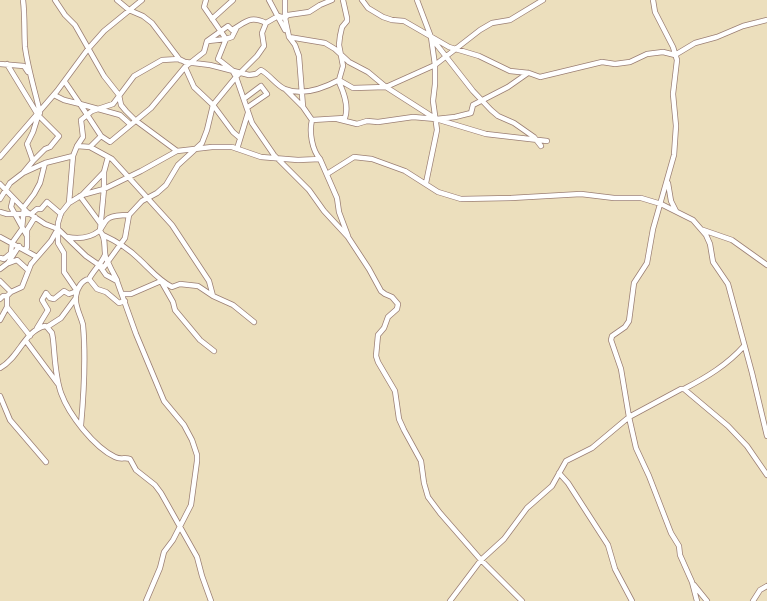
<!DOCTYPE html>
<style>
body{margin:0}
canvas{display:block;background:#ecdfbd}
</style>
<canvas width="767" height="601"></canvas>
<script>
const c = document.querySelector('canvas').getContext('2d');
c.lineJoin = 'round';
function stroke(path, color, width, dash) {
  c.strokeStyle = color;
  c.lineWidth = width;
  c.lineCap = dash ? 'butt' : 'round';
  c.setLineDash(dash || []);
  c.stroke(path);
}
const street = new Path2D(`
 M23 0C25 16 24 32 25 47 28 69 35 91 40 113
 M55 0 65 15 75 25 104 76 119 95 121 105 126 111 135 120 177 151
 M117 0 129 10 143 16 152 23 180 60
 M206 0 204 7 226 39 218 59 232 70 236 77 252 123 274 155 309 190 324 211 348 237 369 269 381 291 385 294 392 297 398 304 397 309 388 317 384 328 378 335 376 356 378 362 395 391 399 419 404 430 421 461 424 483 428 497 440 513 481 560 522 601
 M269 0 285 30
 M285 0V18L289 37 325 43 335 49 349 62 368 72 386 87 436 119 486 134 547 141
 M362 0 368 8 383 17 392 20 404 21 449 47 479 56 510 71 529 73 540 77 602 62 615 64 630 62 647 54 663 52 675 55 695 43 717 37 743 26 767 20
 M417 0 431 37 435 65V84L433 101 437 130 426 183
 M653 0 655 12 673 47 677 60 673 94 676 126 674 155 653 229 647 263 634 283 629 321 625 327 612 336 611 340 621 369 629 417 636 448 649 476 671 533 679 546 680 555 692 582 697 601
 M212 19 233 0
 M289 37 295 45 299 56 303 107 312 120C309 132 312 150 320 159L337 198 339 212 348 236
 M433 40 473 91 491 110 498 116 514 123 534 137 541 146
 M208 41 226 39 232 37 237 27
 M0 64 24 66 28 72
 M185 67 194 87 213 105 233 132 240 138
 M339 80 353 88 386 87 435 65 480 30 492 23 510 20 543 0
 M65 82 80 104 120 115 130 124
 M286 90 302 106
 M54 95 64 100 80 104 101 136 110 142 151 108 185 67 204 52 207 41 228 26 232 30C246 22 250 15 266 23L278 16 285 18 288 15 309 12 320 5 332 0
 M245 98 261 86 267 94 248 107
 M337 119 357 124 367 121 378 122 413 117 436 119 455 117 471 113 473 105 508 87 528 73
 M312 120 345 118C349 106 344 93 339 82
 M77 146 90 147 101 136
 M90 147 112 159 172 225 209 281 213 296
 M237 149 248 113
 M0 157 57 91 88 49 104 31 142 0
 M33 161 27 144 33 132 38 116
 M104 172V189L100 231C107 239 103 248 106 258 109 265 113 273 117 280
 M23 173 45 163 73 156 77 146 83 137 81 120 92 111 113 104 134 76 162 60 179 59 185 62 210 65 249 75 256 74 261 70C270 75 277 86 285 89 302 96 324 88 339 80L343 66 339 45 340 36 342 27 347 21V18L343 0
 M327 174 354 157 372 159 405 171 438 192 461 199 511 198 581 194 614 198H641L661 204 693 220 706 235 710 244 713 262 728 284 752 373 767 436
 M668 183 671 201 676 211
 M0 184 27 212 45 224 58 229 86 256 99 265 106 275 117 281 136 334 164 401 184 425 192 440 197 455V461L191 505 173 540 164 552 160 568 146 601
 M83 194 104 172 108 157
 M80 196 100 223
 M0 199 10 183 23 173 33 161 45 149 50 147 59 136 38 115 7 64
 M13 199 11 207 27 236
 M69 203 73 156
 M0 212 7 214H31L37 209H41L47 202 61 214
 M703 230 732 240 767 265
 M103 235C116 241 128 248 139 259 150 269 158 280 172 287L180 284 198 286 213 296 233 305 254 322
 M0 237 37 257
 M67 237C78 239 90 238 99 231 103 227 104 221 109 218 115 215 122 215 129 215L142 201 157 193 166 185 178 165 202 143 207 130 213 105 236 77 257 56 264 46 262 33 266 23
 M26 251 27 246V230L35 217
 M0 258 4 259 11 253 12 243 22 229 24 207 34 194 40 183 45 163
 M9 263 17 260 28 270
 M99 265 104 267 125 238 129 215
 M0 269 8 263 19 246
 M89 279 97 289 106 292 119 303 125 301
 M0 281 11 292 7 296V307L0 320
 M77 291 64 272V253L58 243V223L61 213 69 203 82 195 104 189 141 171 177 151 212 147H232L261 157 298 160 320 159
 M11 292 22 287 31 264 51 241 56 232
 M123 294H131L161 281 173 302 175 310 200 340 214 351
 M0 299 3 296H7
 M7 307 30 336
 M47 327 52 333 53 339C55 357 55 376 61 393 69 415 94 447 115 457 121 460 125 457 130 459L136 470 155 485 161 493 197 557 202 576 211 601
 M37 328 48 310 42 300 46 293 50 298 54 299 64 291 69 294 77 291
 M26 341 58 384
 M0 368C19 358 24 331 45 326L47 327 61 318 75 299
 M684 389 728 426 747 446 767 475
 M0 396 10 420 46 462
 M81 425C84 392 86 358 83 325 81 316 74 305 76 296 77 288 82 280 89 279 94 270 101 264 105 255
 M559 473 568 483 608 545 615 569 632 601
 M694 585 707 601
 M450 601 481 560 504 539 527 508 552 486 566 461 592 448 629 417 681 389H684C707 377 727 365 744 346
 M753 601 760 590 767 586`);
stroke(street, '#9b7f74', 6);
stroke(street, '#fff', 4.5);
</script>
